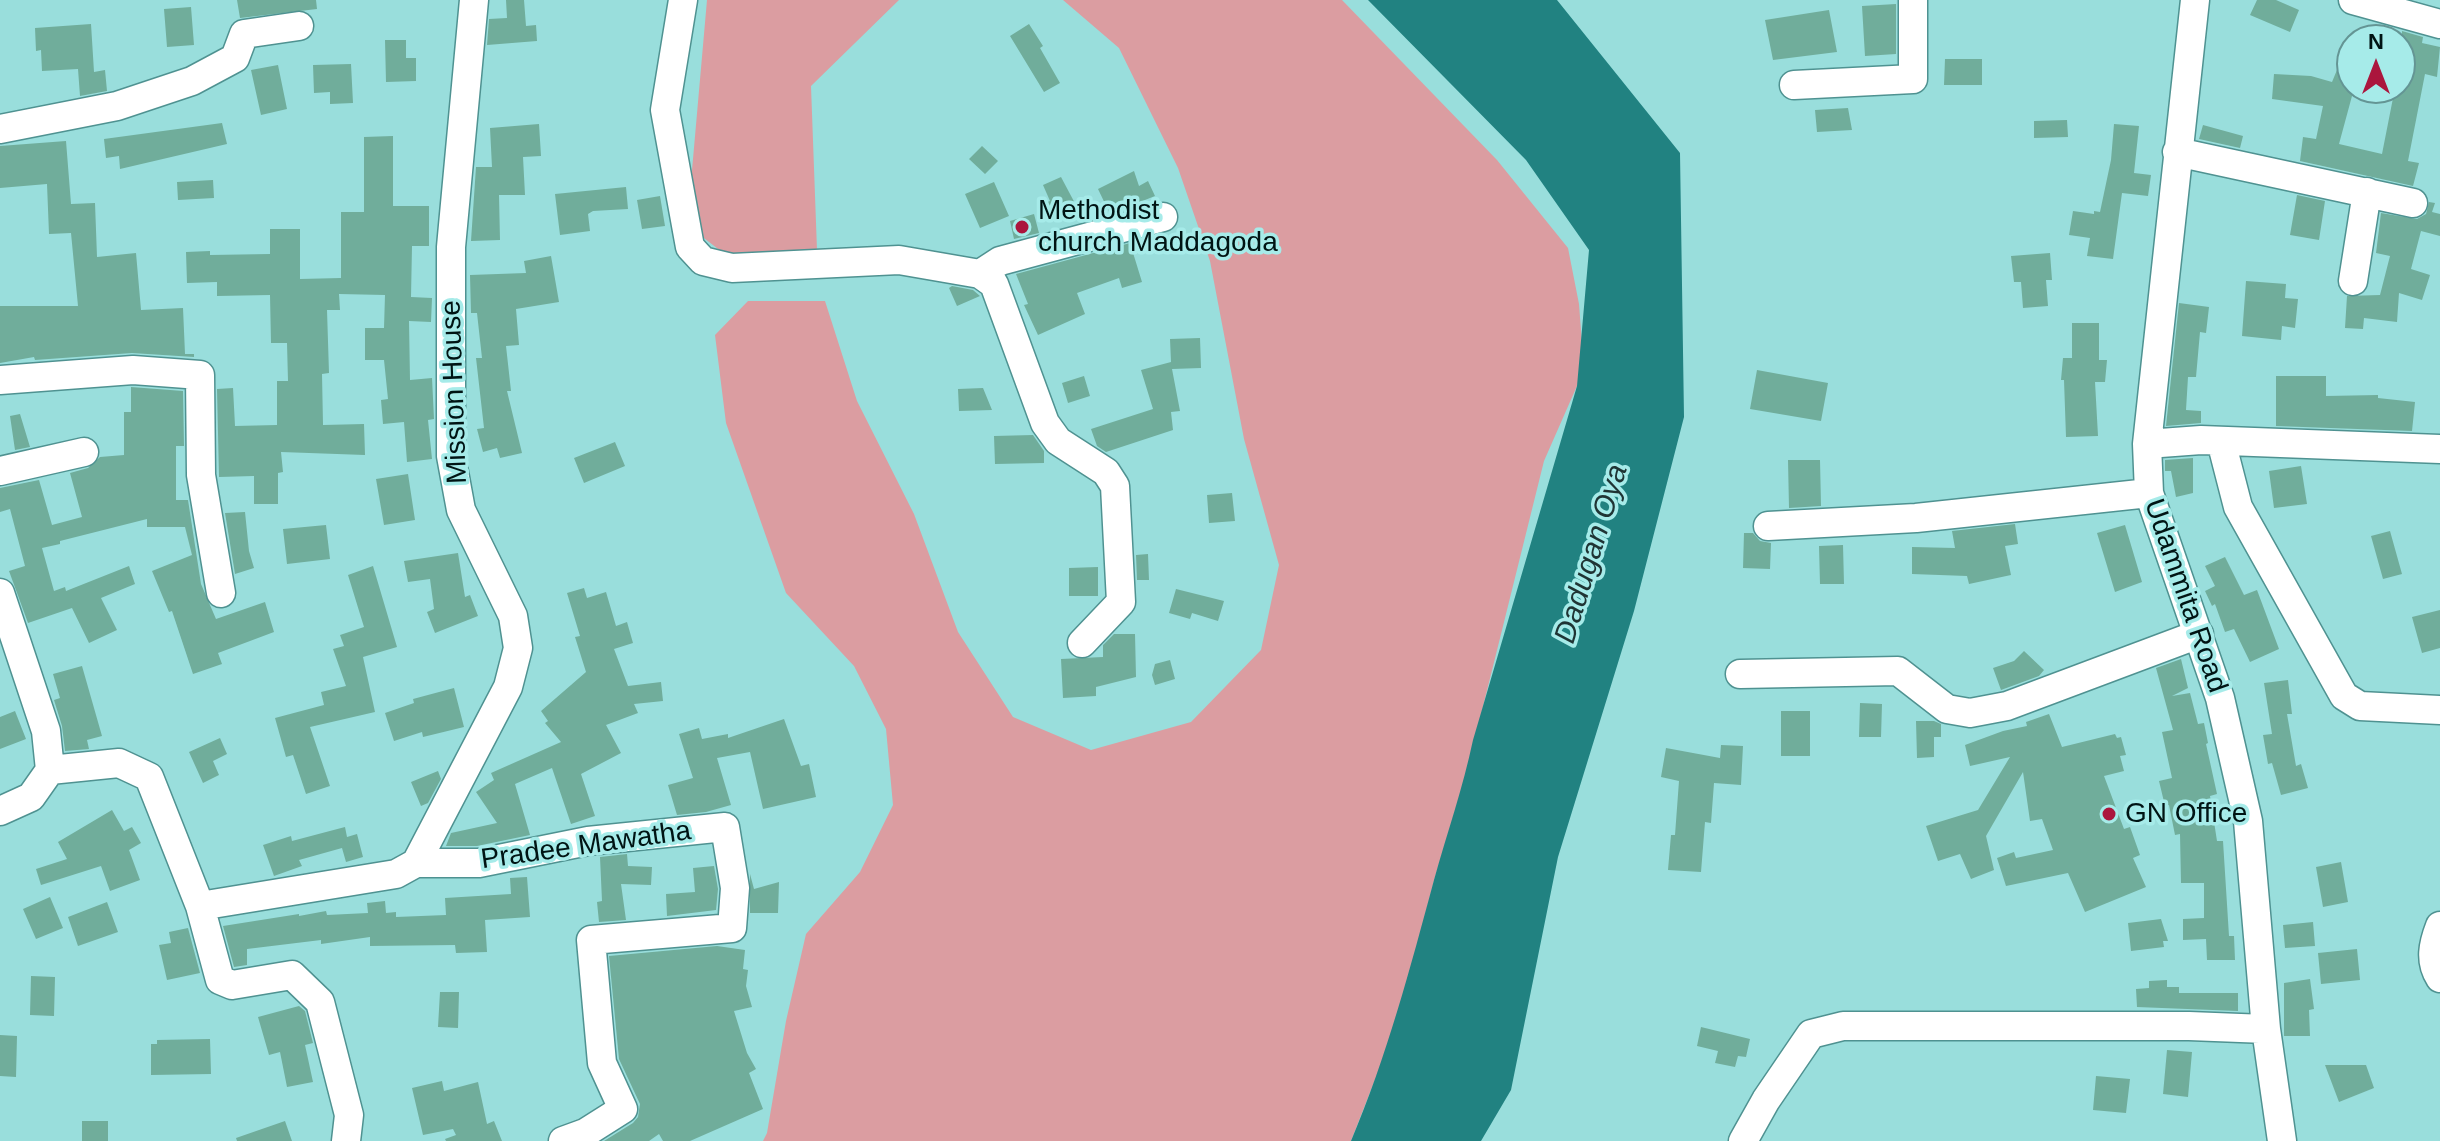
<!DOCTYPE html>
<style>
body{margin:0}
#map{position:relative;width:2440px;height:1141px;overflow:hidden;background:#99dedc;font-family:Helvetica,sans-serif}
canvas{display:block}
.north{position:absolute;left:2336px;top:24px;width:80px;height:80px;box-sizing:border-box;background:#a6ebe9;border:2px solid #649594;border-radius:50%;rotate:0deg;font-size:22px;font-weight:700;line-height:32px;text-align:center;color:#001414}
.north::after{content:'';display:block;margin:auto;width:28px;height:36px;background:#ab163d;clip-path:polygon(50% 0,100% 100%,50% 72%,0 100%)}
</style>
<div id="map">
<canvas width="2440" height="1141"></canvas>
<div class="north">N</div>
</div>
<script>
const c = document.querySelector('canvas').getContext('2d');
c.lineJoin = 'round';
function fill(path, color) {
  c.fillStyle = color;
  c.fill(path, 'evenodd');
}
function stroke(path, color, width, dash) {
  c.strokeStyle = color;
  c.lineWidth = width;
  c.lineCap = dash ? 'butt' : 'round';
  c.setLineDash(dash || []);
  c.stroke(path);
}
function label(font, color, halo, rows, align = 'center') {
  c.font = font + ' Helvetica,sans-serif';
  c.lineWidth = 7;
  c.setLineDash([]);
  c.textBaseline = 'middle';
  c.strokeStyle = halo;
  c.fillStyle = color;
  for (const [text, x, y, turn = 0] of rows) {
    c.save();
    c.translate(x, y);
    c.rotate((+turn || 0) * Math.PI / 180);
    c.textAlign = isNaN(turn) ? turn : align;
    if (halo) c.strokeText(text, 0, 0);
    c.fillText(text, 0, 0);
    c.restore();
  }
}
const green = new Path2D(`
 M707 0H899L811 86 817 250 731 259 700 235 690 193Z
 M1063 0H1342L1497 160 1568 248 1579 304 1584 370 1544 461 1466 775 1435 877 1406 988 1380 1067 1351 1141H763L767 1133 786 1021 806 934 860 872 893 805 886 729 854 666 786 593 726 423 715 335 748 301H825L857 401 914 514 958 632 1013 717 1091 750 1191 722 1261 650 1279 565 1244 439 1210 261 1178 168 1119 48Z`);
const water = new Path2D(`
 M1368 0H1557L1680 153 1684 417 1634 611 1558 857 1511 1090 1481 1141H1351C1387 1056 1410 969 1434 880 1447 833 1463 788 1473 740L1577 386 1589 250 1526 160Z`);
const building = new Path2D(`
 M237 0H316L317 9 240 18Z
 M506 0H524L526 26 536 25 537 41 487 45 489 19 507 18Z
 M2257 0H2276L2299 10 2290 32 2250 15Z
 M1896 4V54L1865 56 1862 6Z
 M191 7 194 45 167 47 164 9Z
 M1829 10 1837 52 1773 60 1765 20Z
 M91 24 94 72 105 70 107 91 80 96 78 69 42 71 41 50 36 51 35 28Z
 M1029 24 1043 46 1040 48 1060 83 1044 92 1010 36Z
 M2402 31 2423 37 2422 43 2440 47 2437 77 2425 74 2408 161 2419 163 2413 186 2300 161 2303 137 2316 139 2323 106 2272 99 2274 74 2311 76 2332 82 2352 34V96L2339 144 2382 154 2394 93 2400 94Z
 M385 40H406V58H416V81L386 82Z
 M1945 59H1982V85H1944Z
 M351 64 353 103 330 104V92L314 93 313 65Z
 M278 65 287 109 261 115 251 70Z
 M1848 108 1852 130 1817 132 1815 110Z
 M2067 120 2068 137 2034 138V121Z
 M222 123 227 144 120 169 119 156 106 158 104 139Z
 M539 124 541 156 523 157 525 195H499L500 240 471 241 476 167H492L490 128Z
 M2114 124 2139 126 2134 173 2151 175 2148 196 2122 193 2113 259 2087 256 2090 238 2069 235 2073 211 2094 214V211L2100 212 2111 160Z
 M2203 125 2243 136 2240 148 2199 139Z
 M393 136V206H429V246H412L411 297 432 298 431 322 409 321 410 380 432 378 434 419 428 420 432 459 407 462 404 422 383 424 381 400 388 399 384 360H365V328H384L385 295 339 294 340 310H327L329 373 322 374 323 425 364 424 365 455 281 452 283 472 278 473V504H254V476L219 477 217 389 233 388 235 426 277 425V381H288L287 343H271L270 295 217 296V282L187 283 186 252 210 251V255L270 254V229H300V279L341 278V212H364V137Z
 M66 141 71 204 95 203 97 257 136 253 141 310 183 308 185 354H194V357L132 353 35 360 34 357 0 363V306H78L71 233 49 234 47 184 0 188V146Z
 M982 146 998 161 985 174 969 159Z
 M1134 171 1139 186 1148 181 1155 196 1110 214 1098 189Z
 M1061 177 1078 209 1050 221 1043 204 1050 201 1043 185Z
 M213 180 214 198 178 200 177 182Z
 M994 182 1009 216 980 228 965 194Z
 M626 187 628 209 593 211 588 214 590 231 560 235 555 194Z
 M2297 195 2325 201 2319 240 2290 235Z
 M660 196 665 226 642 229 637 200Z
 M2429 202 2435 203 2432 212 2440 214V236L2421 231 2411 269 2430 275 2422 300 2399 293 2397 322 2364 318 2363 329 2345 328 2347 296 2380 295 2390 256 2376 253 2381 213 2417 219 2426 214Z
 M1034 214 1039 233 1014 239 1010 221Z
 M1130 243 1142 282 1122 288 1119 278 1077 293 1085 314 1038 335 1024 305 1028 304 1016 274Z
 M2050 253 2052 280H2046L2048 306 2023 308 2021 282H2014L2011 256Z
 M551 256 559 302 516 309 519 345 506 346 511 391H507L522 453 500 458 497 448 483 452 477 429 484 428 476 358H482L477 313H471L470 275 526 273 524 261Z
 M2246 281 2286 284 2285 298 2298 299 2295 328 2282 326 2281 340 2242 336Z
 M952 286 973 290 980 296 957 306 949 288Z
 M2179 303 2209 307 2206 333 2200 332 2196 377H2188L2186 410 2201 411V423L2166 426Z
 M2072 323H2099V360H2107L2105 382H2095L2098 436 2066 437 2064 380H2061L2063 358H2072Z
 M1200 338 1201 368 1172 369 1180 411 1171 412 1173 430 1106 452 1097 446 1091 429 1153 409 1141 370 1171 362 1170 339Z
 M1757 370 1828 383 1821 421 1750 409Z
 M1084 376 1090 396 1068 403 1062 383Z
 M2276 376H2326V396L2378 395V398L2415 402 2412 431 2276 426Z
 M131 387 183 391 184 446H176V500H188L201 584 216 619 265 602 274 632 218 653 222 664 193 674 172 611 169 612 152 571 192 555 185 527H147V519L60 541V544L42 548 54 591 65 587 66 591 129 566 135 584 101 598 117 630 89 643 72 608 28 623 9 571 25 566 10 509 0 512V488L39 480 52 525 82 517 70 473 88 468 100 457 124 455V412H131Z
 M983 388 992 410 959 411 958 389Z
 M20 414 30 447 15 450 10 416Z
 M1033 435 1044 451V463L995 464 994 436Z
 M615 442 625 466 584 483 574 458Z
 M2193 458V493L2176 497 2171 471H2165V460Z
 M1788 460H1820L1821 506 1789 508Z
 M2301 466 2307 504 2274 508 2269 471Z
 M408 474 415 520 384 525 376 479Z
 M1232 493 1235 521 1209 523 1207 495Z
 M245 512 249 551 254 568 235 574 225 513Z
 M2015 524 2018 544 2005 546 2011 575 1969 584 1967 576 1912 574V547L1955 548 1952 531Z
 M326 525 330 559 287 564 283 529Z
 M2125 525 2142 582 2115 592 2097 533Z
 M2390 531 2402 574 2383 579 2371 536Z
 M1744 533H1753L1760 541 1771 543 1770 569 1743 568Z
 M1843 545 1844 584H1820L1819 546Z
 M458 553 465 597 470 595 478 616 435 633 427 612 434 609 430 579 408 582 404 561Z
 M1148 554 1149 580H1137L1136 555Z
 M2225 557 2244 595 2257 590 2279 649 2250 662 2234 629 2225 632 2215 604 2212 606 2205 591 2215 586 2205 566Z
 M373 566 397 647 363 657 375 712 310 727 330 786 306 794 293 755 286 757 275 718 324 705 321 692 346 686 333 649 344 646 340 635 364 627 348 575Z
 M1098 567V596H1069V568Z
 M584 588 587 598 606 592 616 626 627 622 633 643 614 649 628 686 661 682 663 701 634 704 638 713 606 725 621 753 581 774 595 816 571 824 552 768 515 784 530 835 477 846H446L451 833 497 823 476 792 494 780 491 773 561 742 545 723 548 721 541 711 586 672 575 637 580 636 567 593Z
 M1176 589 1224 601 1218 621 1192 613 1190 619 1169 613Z
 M2440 610V648L2422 653 2412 617Z
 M1114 634H1135L1136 677 1096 687V696L1063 698 1061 659 1103 657V645Z
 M2024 651 2044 670 2039 676 2001 690 1993 668 2014 661Z
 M2181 659 2188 688 2172 696 2190 693 2198 724 2204 723 2208 743 2206 744 2217 794 2210 796 2217 841H2223L2229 936H2234L2235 960H2207L2206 939 2183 940V919L2204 918V883H2181L2180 834 2175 835 2169 805 2165 806 2159 781 2172 778 2162 732 2173 730 2156 668Z
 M1170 660 1175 679 1155 685 1152 675 1155 664Z
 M82 666 102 736 87 740 89 749 65 751 62 726 54 700 60 698 53 674Z
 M2288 680 2292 714H2287L2296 766 2301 764 2308 788 2281 795 2272 763 2268 764 2263 735 2272 734 2264 683Z
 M454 688 464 727 423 737 422 732 394 741 385 713 414 703 413 699Z
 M1860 703 1882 704 1881 737H1859Z
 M15 711 26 739 0 749V717Z
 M1781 711H1810V756H1781Z
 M2049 714 2062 747 2115 734 2117 738 2121 737 2126 755 2120 756 2124 771 2104 776 2124 829 2130 827 2140 855 2133 858 2146 887 2085 912 2068 873 2006 886 1997 858 2014 852 2016 858 2053 850 2042 819 2030 821 2023 772 1986 836 1994 870 1971 879 1960 854 1938 861 1926 826 1978 810 2010 757 1970 766 1965 745 2003 731 2027 726 2026 722Z
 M784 719 801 766 809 764 816 797 763 809 750 752 717 758 731 805 706 812 677 815 668 785 693 778 679 734 699 728 702 739 728 734V738Z
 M1916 721H1934L1941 724V737H1934V757L1917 758Z
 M220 738 227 754 213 761 219 775 203 783 189 752Z
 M1721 745 1743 746 1741 785 1714 783 1711 823 1705 822 1701 872 1668 870 1671 835H1675L1679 781 1661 777 1666 748 1720 758Z
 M438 771 441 779 428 803 421 806 411 782Z
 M112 810 124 831 132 827 141 843 129 850 140 880 110 891 101 866 41 885 36 869 67 859 58 842Z
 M345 827 347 837 357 834 363 857 346 862 342 848 299 860 302 866 274 876 263 845 291 836 292 841Z
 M627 854 628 866 652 867 651 885 621 884 626 920 599 922 597 902 602 901 600 857Z
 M2341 862 2348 902 2323 907 2316 867Z
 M714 866 718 889 716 910 667 916 666 894 695 892 693 868Z
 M750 874 754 889 779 882 778 913H750Z
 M527 877 530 917 485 920 487 952 456 953 455 945 370 946V937L321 944V940L247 949V965L234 967 223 926 299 914V916L326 911 327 915 368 913 367 903 385 901 386 913 396 912V917L446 915 445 898 511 894 510 878Z
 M50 897 63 928 36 939 23 909Z
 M107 902 118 932 78 946 68 917Z
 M2161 919 2168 941H2163L2164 947 2131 951 2128 923Z
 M2313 922 2315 946 2285 948 2283 925Z
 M188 928 200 973 167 980 159 945 171 943 169 932Z
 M717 946 745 950 743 969 748 970 746 986 752 1007 734 1011 747 1053 756 1069 749 1073 763 1109 690 1141H663L659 1134 649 1141H604L633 1123 638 1117 640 1104 619 1059 609 956Z
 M2357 949 2360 980 2321 984 2318 953Z
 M31 976 55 977 54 1016 30 1015Z
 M2310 979 2314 1009 2309 1010 2310 1036H2284V983Z
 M2167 980V987H2179V993H2238V1011L2137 1007 2136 989 2149 988V981Z
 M440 992H459L458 1028 438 1027Z
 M299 1006 305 1011 313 1043 305 1045 313 1082 287 1087 280 1052 269 1055 258 1017Z
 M1701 1027 1750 1039 1746 1057 1738 1056 1735 1067 1715 1063 1718 1051 1697 1046Z
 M0 1035 17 1036 16 1077 0 1076Z
 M210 1039 211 1074 151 1075V1044H157V1040Z
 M2167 1050 2192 1052 2188 1097 2163 1094Z
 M2325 1065H2366L2374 1088 2339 1102Z
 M2096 1076 2130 1079 2126 1113 2093 1110Z
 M442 1081 444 1091 478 1082 487 1124 494 1121 502 1141H446L445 1139 456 1135 453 1129 423 1135 412 1088Z
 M82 1121H108V1141H82Z
 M285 1121 292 1141H237L236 1138Z`);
const minor = new Path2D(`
 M683 0 665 110 690 247 703 261 732 268 899 260 980 274 994 284 1045 423 1058 441 1106 472 1115 486 1121 602 1082 643
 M2195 0 2147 444 2149 493 2220 698 2248 821 2266 1029 2282 1141
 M2353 0 2440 24
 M1794 85 1913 79V0
 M0 129 117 106 192 81 235 58 244 34 299 26
 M2177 152 2413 203
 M980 274 1000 261 1163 217
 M2353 281 2367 192
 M0 380 133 370 200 375 201 475 221 593
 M2221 441 2238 507 2344 696 2360 706 2440 710
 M2147 444 2201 440 2440 449
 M0 471 84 452
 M1768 526 1916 518 2149 493
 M0 593 46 731 50 770 31 797 0 811
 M1740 674 1898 671 1947 709 1970 713 2007 706 2199 634
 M50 770 119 763 149 777 200 906 220 980 232 985 292 975 320 1002 349 1115 346 1141
 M416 863H479L588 841 725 827 735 888 732 928 591 940 602 1063 623 1109 585 1133 563 1141
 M200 906 396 874 416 863 508 687 518 648 513 616 461 510 451 456V247L474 0
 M2440 926C2433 944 2429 961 2440 978
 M1743 1141 1766 1100 1811 1034 1843 1026H2189L2266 1029`);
const markers = [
 [1022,227,8,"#ab163d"],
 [2109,814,8,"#ab163d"]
];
const poiNames = [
 ["Methodist",1038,211],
 ["church Maddagoda",1038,243],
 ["GN Office",2125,814]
];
const streetNames = [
 ["Mission House",455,392,-92],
 ["Udammita Road",2185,596,71],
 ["Pradee Mawatha",586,846,-8]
];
const waterNames = [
 ["Dadugan Oya",1592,554,-73]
];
fill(green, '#db9da1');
fill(water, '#218281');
fill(building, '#70ad9b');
stroke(minor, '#4f9291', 31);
stroke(minor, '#fff', 28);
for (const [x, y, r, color] of markers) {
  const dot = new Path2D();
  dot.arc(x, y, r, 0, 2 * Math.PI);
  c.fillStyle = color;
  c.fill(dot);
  stroke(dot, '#a6ebe9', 3);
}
label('28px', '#001414', '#a6ebe9', poiNames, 'left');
label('28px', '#001414', '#a6ebe9', streetNames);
label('italic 30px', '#1f3434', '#a6ebe9', waterNames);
</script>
